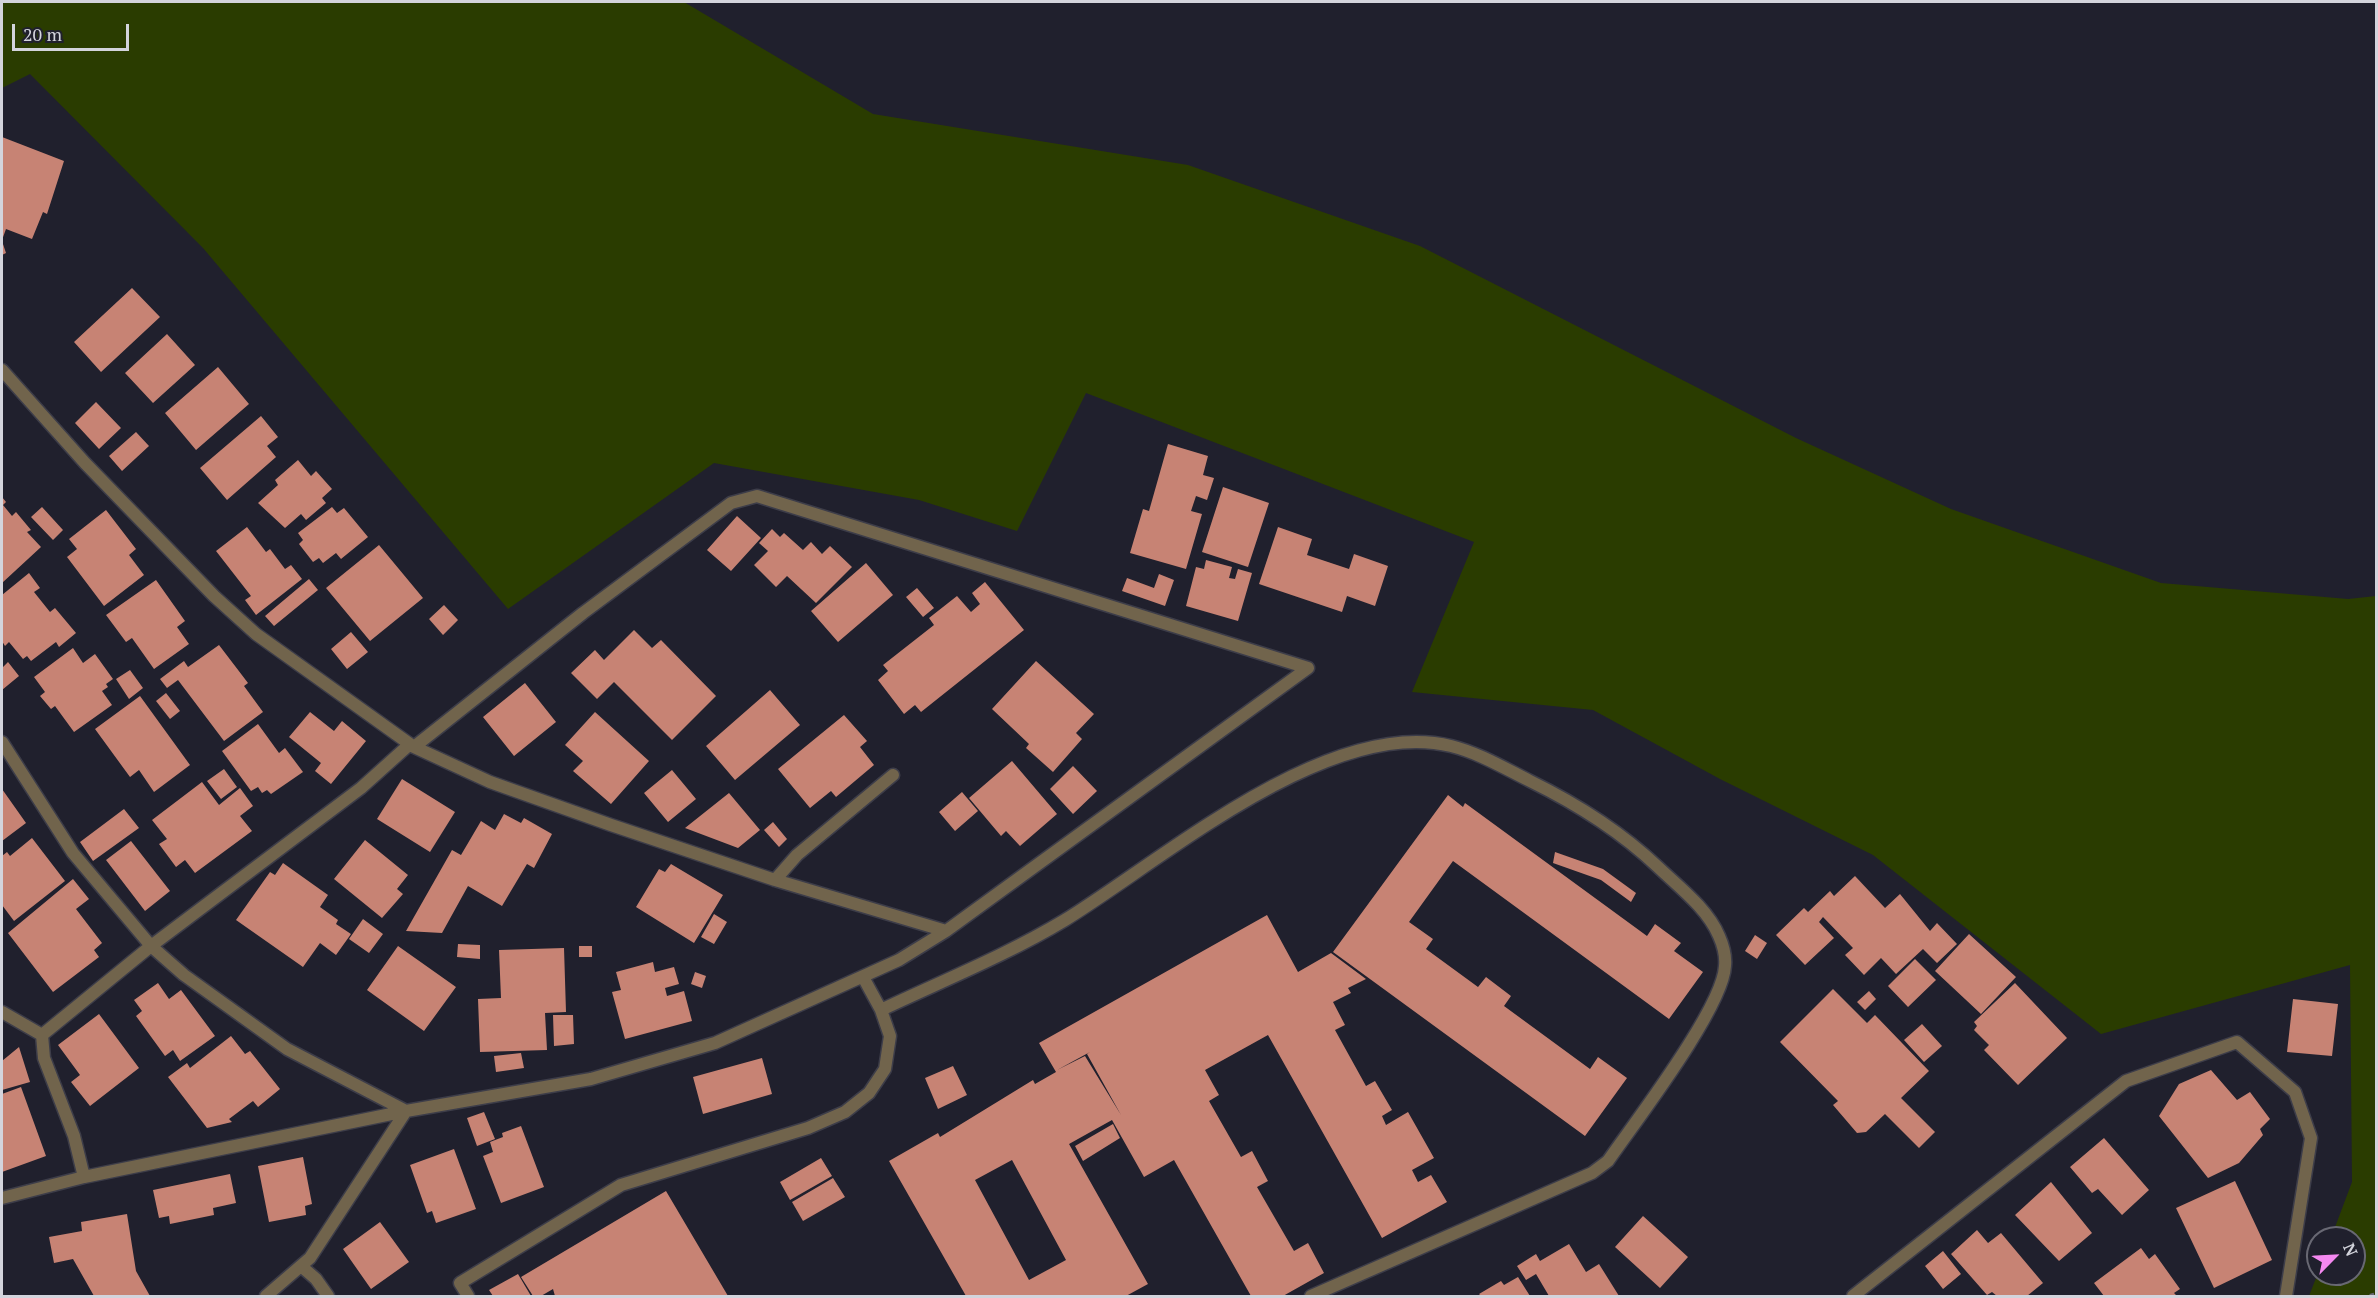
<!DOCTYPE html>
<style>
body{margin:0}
#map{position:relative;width:2378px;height:1298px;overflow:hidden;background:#20202d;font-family:"PT Serif",serif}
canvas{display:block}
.frame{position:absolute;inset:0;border:3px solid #d3d4dc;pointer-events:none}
.north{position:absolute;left:2306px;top:1226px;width:60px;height:60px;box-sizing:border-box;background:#20202d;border:2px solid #686873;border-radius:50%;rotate:66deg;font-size:16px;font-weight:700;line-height:24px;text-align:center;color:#d3d4dc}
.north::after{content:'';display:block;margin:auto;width:21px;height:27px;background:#f489f0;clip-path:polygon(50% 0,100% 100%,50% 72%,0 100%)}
.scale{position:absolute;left:12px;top:24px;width:117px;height:27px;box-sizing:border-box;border:3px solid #d3d4dc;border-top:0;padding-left:8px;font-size:18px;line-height:21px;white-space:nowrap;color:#d3d4dc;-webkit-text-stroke:4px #20202d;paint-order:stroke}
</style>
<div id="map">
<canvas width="2378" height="1298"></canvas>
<div class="frame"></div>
<div class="north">N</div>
<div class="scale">20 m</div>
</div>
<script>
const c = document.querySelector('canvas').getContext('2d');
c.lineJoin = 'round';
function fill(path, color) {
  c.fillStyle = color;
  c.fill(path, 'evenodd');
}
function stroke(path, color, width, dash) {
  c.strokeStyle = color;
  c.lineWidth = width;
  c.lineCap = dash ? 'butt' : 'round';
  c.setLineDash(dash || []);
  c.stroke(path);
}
const green = new Path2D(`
 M2 2H684L873 114 1188 165 1420 246 1796 438 1951 509 2161 583 2348 599 2376 596V1296H2309L2318 1273 2354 1274V1238H2331L2352 1182 2350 965 2101 1034 1873 855 1720 779 1593 710 1412 692 1474 542 1086 393 1017 531 919 500 714 463 508 609 203 248 30 74 2 88Z`);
const building = new Path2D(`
 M2 137 64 161 47 214 43 212 32 239 6 229 2 240Z
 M2 241 6 253 2 255Z
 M132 288 160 317 101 372 74 342Z
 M167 334 195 365 153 403 125 373Z
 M218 367 249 404 196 450 165 413Z
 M96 402 121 428 99 449 75 423Z
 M261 416 278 437 267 446 276 457 227 500 200 468Z
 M136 432 149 446 122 471 109 456Z
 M1168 444 1208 456 1203 475 1214 478 1207 500 1196 496 1191 511 1202 514 1186 569 1130 553 1143 509 1149 511Z
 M298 460 311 476 316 471 332 489 322 498 326 503 306 520 301 514 285 528 258 503 278 485 275 480Z
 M1223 487 1269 503 1248 567 1202 552Z
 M2 497 6 502 3 505 12 516 16 512 31 530 27 532 41 547 2 583Z
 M42 507 63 530 53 540 31 517Z
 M332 507 337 513 344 508 368 537 341 559 336 553 323 563 319 558 313 562 299 544 303 540 298 533Z
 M106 510 136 549 129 555 144 575 104 606 67 557 77 549 69 539Z
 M737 516 761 538 731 571 707 550Z
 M247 527 266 552 270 549 285 569 291 565 302 579 256 615 245 600 251 596 216 551Z
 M1278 527 1312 539 1307 555 1349 569 1354 554 1388 566 1375 606 1347 596 1342 612 1259 584Z
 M772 529 780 537 784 533 803 550 811 542 822 554 830 546 852 567 816 603 787 576 776 587 754 565 768 551 759 543Z
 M379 545 423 598 370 641 326 588Z
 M1206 560 1232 567 1229 578 1235 579 1238 569 1252 573 1238 621 1186 606 1196 567 1204 569Z
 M866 563 893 595 838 642 811 611Z
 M29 573 40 588 34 592 50 612 55 608 76 633 59 647 56 642 31 661 27 656 23 659 9 642 5 646 2 641V595Z
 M1159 574 1174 580 1165 606 1122 591 1127 578 1154 588Z
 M309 579 318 590 274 626 265 616Z
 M156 580 185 621 177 627 189 644 154 669 132 638 126 642 106 615Z
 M985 582 1024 630 921 712 915 705 904 714 878 680 888 671 883 665 934 625 929 618 957 596 971 612 980 604 972 593Z
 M917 588 934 608 923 617 906 597Z
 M444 605 458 620 443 635 429 619Z
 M634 630 652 648 661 640 716 696 672 740 614 682 597 699 571 673 595 650 604 660Z
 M351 632 368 652 347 669 331 649Z
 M219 645 248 683 244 686 263 712 224 741 178 680 167 688 160 679 184 661 188 667Z
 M73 648 83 663 95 654 113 679 106 684 108 687 102 691 112 705 74 732 55 706 51 709 40 696 45 692 34 677Z
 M1036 661 1094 714 1076 733 1082 739 1053 772 1026 748 1029 744 992 709Z
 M8 662 19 676 2 690V668Z
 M130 670 143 688 129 699 116 679Z
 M525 683 556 722 514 756 483 717Z
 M770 690 800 725 735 780 706 746Z
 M166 693 180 711 170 719 156 701Z
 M140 696 190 765 154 792 139 770 130 777 95 729Z
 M310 712 334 731 342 721 366 741 331 784 315 771 321 763 289 737Z
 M595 712 649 761 611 804 573 771 583 761 565 745Z
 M844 715 867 741 860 747 874 765 836 797 831 791 810 808 778 769Z
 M258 724 279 753 285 748 303 772 271 794 267 790 262 793 258 787 251 791 222 751Z
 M1012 761 1057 814 1020 846 1006 831 1001 836 969 798Z
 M1073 766 1097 791 1073 814 1050 789Z
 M224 769 237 787 221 799 207 781Z
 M672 770 696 799 668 822 644 793Z
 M402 779 455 812 430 852 377 819Z
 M202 782 219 805 240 788 253 806 240 816 252 831 195 873 185 860 176 867 159 844 167 839 152 820Z
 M2 789 26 823 2 841Z
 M962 792 978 811 955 831 939 812Z
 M729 793 760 830 738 848 685 828Z
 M1448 795 1463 807 1465 803 1647 936 1655 924 1681 943 1674 951 1703 972 1669 1019 1453 861 1409 922 1433 939 1426 949 1478 987 1486 977 1511 996 1504 1006 1590 1069 1598 1057 1627 1078 1585 1136 1333 952Z
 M124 809 139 828 93 861 80 842Z
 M504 814 521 823 524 818 552 834 534 868 527 864 502 906 468 886 442 933 406 931 452 850 461 855 481 821 495 830Z
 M773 822 787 839 779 847 764 830Z
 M32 838 65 881 14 921 2 905V856L7 852 10 856Z
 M365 840 408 875 397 889 403 894 382 918 334 879Z
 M131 841 170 891 145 911 106 860Z
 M1555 852 1603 869 1636 893 1631 902 1601 880 1553 863Z
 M283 863 328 895 320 907 338 920 336 924 351 934 336 955 320 943 303 967 236 920 270 872 275 875Z
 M671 864 723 895 694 943 636 907 659 869 665 872Z
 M1855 876 1885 908 1900 894 1930 931 1937 923 1957 944 1937 963 1923 949 1896 974 1881 958 1864 975 1845 955 1853 948 1823 917 1819 922 1834 938 1805 965 1776 935 1804 908 1808 912 1830 891 1834 896Z
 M73 879 89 899 76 909 102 943 94 950 99 957 53 992 8 933Z
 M714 914 727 922 714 944 701 937Z
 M1267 915 1298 972 1331 953 1366 979 1348 988 1351 993 1333 1002 1345 1025 1335 1030 1366 1086 1375 1081 1392 1110 1382 1116 1386 1125 1408 1112 1434 1158 1412 1170 1418 1182 1431 1175 1447 1202 1382 1238 1268 1035 1205 1070 1219 1095 1209 1101 1241 1157 1252 1151 1268 1181 1257 1187 1294 1251 1308 1243 1324 1273 1283 1296H1251L1174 1160 1144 1177 1112 1120 1069 1144 1148 1284 1126 1296H966L889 1161 938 1133 940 1137 1033 1080 1035 1084 1056 1072 1039 1043ZM1090 1052 1087 1054 1121 1115 1085 1056 1057 1070ZM1012 1160 1066 1260 1029 1280 975 1180Z
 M363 919 383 934 369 953 349 939Z
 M1969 934 2016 977 1981 1014 1935 971Z
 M1755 935 1767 943 1757 959 1745 951Z
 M458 944 480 945V959L457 957Z
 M398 946 456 987 424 1031 367 990Z
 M579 946H592V957H579Z
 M564 948 566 1012 545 1013 547 1050 480 1052 478 999 501 998 499 950Z
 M1915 959 1936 980 1908 1007 1888 986Z
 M653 962 655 972 674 967 679 984 665 988 667 996 684 991 692 1021 625 1039 612 992 621 990 616 972Z
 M695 972 706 976 702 988 691 984Z
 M158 983 169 999 181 990 215 1036 180 1061 173 1050 165 1056 136 1016 142 1011 134 1000Z
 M2015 983 2067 1038 2018 1085 1984 1050 1989 1045 1974 1030 1977 1026 1974 1022Z
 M1833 989 1867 1023 1875 1015 1929 1071 1901 1098 1935 1132 1919 1148 1885 1114 1866 1132 1857 1133 1833 1105 1838 1101 1780 1042Z
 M1869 991 1876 999 1865 1010 1857 1002Z
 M2293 999 2338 1004 2332 1056 2287 1052Z
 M99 1014 139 1068 90 1106 71 1082 80 1075 58 1045Z
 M553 1015H573L574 1044 554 1046Z
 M1922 1024 1942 1046 1924 1062 1904 1040Z
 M231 1036 245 1054 250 1051 280 1089 258 1107 253 1101 229 1119 232 1122 207 1128 168 1077 187 1063 190 1068Z
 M19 1047 30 1082 2 1090V1061Z
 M521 1053 524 1068 496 1072 494 1056Z
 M762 1058 772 1094 703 1114 693 1077Z
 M953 1066 967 1095 938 1109 925 1078Z
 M2211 1070 2237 1100 2250 1092 2270 1119 2260 1129 2263 1135 2239 1163 2208 1178 2159 1116 2179 1084Z
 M21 1087 46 1156 2 1172V1094Z
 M484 1112 495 1139 477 1146 467 1118Z
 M1113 1124 1120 1138 1083 1161 1075 1146Z
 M521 1126 544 1187 501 1203 483 1156 493 1152 490 1142 503 1137 502 1133Z
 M2104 1138 2149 1190 2122 1215 2098 1189 2092 1193 2070 1167Z
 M454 1149 476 1209 436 1223 432 1211 427 1213 410 1165Z
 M303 1157 312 1204 305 1206 306 1215 269 1222 258 1166Z
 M821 1158 832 1176 790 1200 780 1182Z
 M230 1174 236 1203 213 1208 214 1215 170 1224 169 1216 159 1218 153 1190Z
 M833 1178 845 1197 803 1221 792 1202Z
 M2235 1181 2272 1260 2214 1288 2176 1208Z
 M2051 1182 2092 1233 2059 1261 2015 1215Z
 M666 1191 728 1296H555L553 1289 541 1296H533L521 1277Z
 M127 1214 136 1271 150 1296H94L73 1259 54 1263 49 1237 82 1231 81 1222Z
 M1643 1216 1688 1257 1660 1288 1615 1247Z
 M380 1222 409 1262 371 1289 343 1249Z
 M1977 1230 1988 1243 2001 1233 2043 1283 2027 1296H1997L1992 1292 1987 1295 1951 1254Z
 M1569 1244 1586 1272 1599 1264 1619 1296H1549L1536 1274 1526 1280 1517 1266 1536 1254 1540 1261Z
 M2141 1248 2149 1259 2155 1254 2180 1289 2174 1293 2177 1296H2104L2094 1283Z
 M1943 1251 1961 1274 1943 1289 1925 1266Z
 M518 1274 531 1296H493L489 1290Z
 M1518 1277 1530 1296H1481L1479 1294 1501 1281 1504 1285Z`);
const path = new Path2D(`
 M2370 1296 2376 1294`);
const minor = new Path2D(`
 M2 370 85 463 214 596 256 634 414 747 490 782 611 825 775 880 946 931
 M2 742 73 853 151 946 184 975 287 1049 406 1111
 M775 880 797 855 893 775
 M881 1010C942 981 1007 955 1065 920 1164 859 1329 716 1451 746 1479 753 1504 768 1530 781 1577 804 1619 830 1658 867 1679 887 1707 908 1719 936 1723 945 1726 956 1725 966 1723 1008 1635 1122 1608 1161L1592 1173 1311 1296
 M2 1012 42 1035
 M84 1177 74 1136 44 1058 42 1035 151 946 361 788 410 744
 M2 1198 84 1177 406 1111 591 1079 715 1043 899 960 946 931 1308 668 757 496 731 503 583 613 414 747
 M301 1266 316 1279 328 1296
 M266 1296 310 1258 406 1111
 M468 1296 460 1283 621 1185 808 1128 845 1112 869 1093 885 1069 890 1036 881 1010 863 977
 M1853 1296 2126 1081 2237 1042 2295 1092 2311 1138 2286 1296`);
fill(green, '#2a3c00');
fill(building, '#c78374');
stroke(minor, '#3d3d49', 15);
stroke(path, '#696a75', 4, [4.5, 3]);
stroke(minor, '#71644c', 12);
</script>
